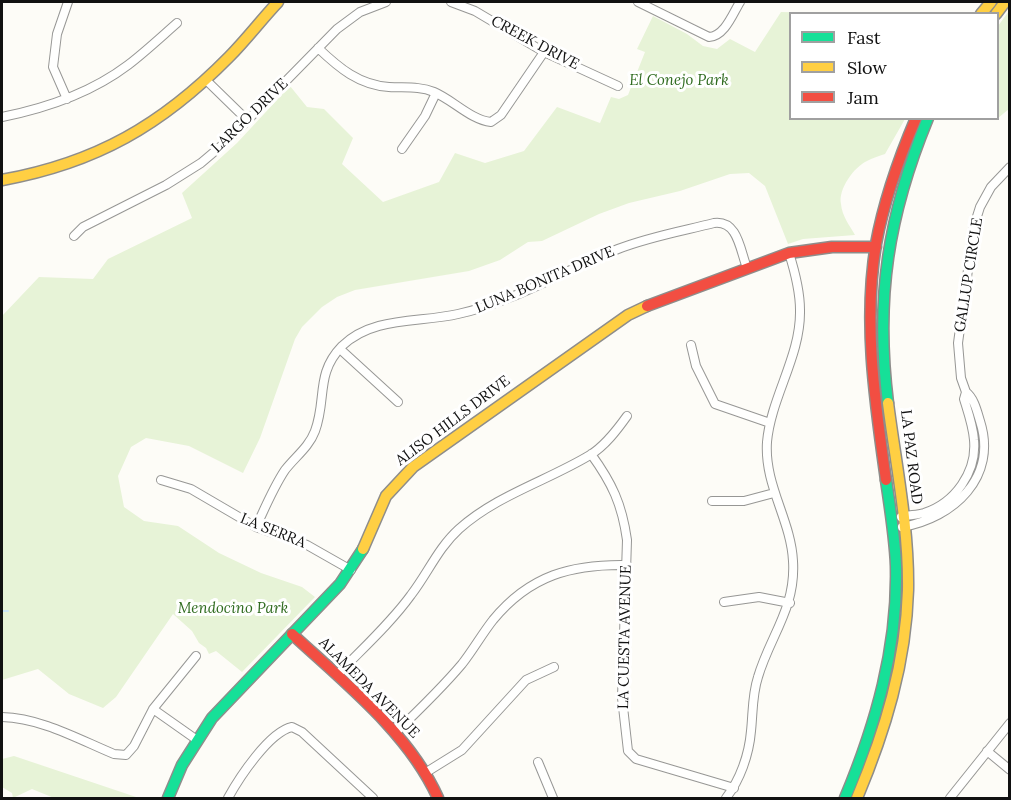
<!DOCTYPE html>
<style>
body{margin:0}
#map{position:relative;width:1011px;height:800px;overflow:hidden;background:#fdfcf7;font-family:Lora,serif}
canvas{display:block}
.frame{position:absolute;inset:0;border:3px solid #111;pointer-events:none}
.legend{position:absolute;left:789px;top:12px;width:210px;height:108px;box-sizing:border-box;background:#fff;border:2px solid #a0a0a0;margin:0;padding:8px 10px;list-style:none;font-size:18px;color:#111}
.legend li{display:flex;align-items:center;gap:12px;height:30px}
.legend b{width:30px;border:2px solid #a0a0a0}
</style>
<div id="map">
<canvas width="1011" height="800"></canvas>
<div class="frame"></div>
<ul class="legend">
<li><b style="height:8px;background:#16e098"></b>Fast</li>
<li><b style="height:8px;background:#ffcf43"></b>Slow</li>
<li><b style="height:8px;background:#f24e42"></b>Jam</li>
</ul>
</div>
<script>
const c = document.querySelector('canvas').getContext('2d');
c.lineJoin = 'round';
function fill(path, color) {
  c.fillStyle = color;
  c.fill(path, 'evenodd');
}
function stroke(path, color, width, dash) {
  c.strokeStyle = color;
  c.lineWidth = width;
  c.lineCap = dash ? 'butt' : 'round';
  c.setLineDash(dash || []);
  c.stroke(path);
}
function label(font, color, halo, rows, align = 'center') {
  c.font = font + ' Lora,serif';
  c.lineWidth = 6;
  c.setLineDash([]);
  c.textBaseline = 'middle';
  c.strokeStyle = halo;
  c.fillStyle = color;
  for (const [text, x, y, turn = 0] of rows) {
    c.save();
    c.translate(x, y);
    c.rotate((+turn || 0) * Math.PI / 180);
    c.textAlign = isNaN(turn) ? turn : align;
    if (halo) c.strokeText(text, 0, 0);
    c.fillText(text, 0, 0);
    c.restore();
  }
}
const green = new Path2D(`
 M1009 11V109L998 118V26Z
 M781 12 825 13 790 14V118L905 119 885 154C879 156 872 158 867 161 854 167 838 189 841 204 842 216 850 226 855 235L803 239 788 244 765 186 749 173 730 174 680 191 629 203 599 214 542 241 528 242 500 260 469 271 355 290 337 297 322 307 302 327 295 339 260 438 243 473 189 446 146 438 131 447 118 476 124 507 144 521 178 526 219 553 261 573 302 587 315 597 242 672 216 651 209 654 206 648 199 643 192 631 173 614 116 697 103 708 69 694 38 669 2 680V316L39 277 93 279 108 259 192 218 182 193 237 143 290 86 307 107 324 109 353 138 342 164 383 202 439 182 455 153 485 163 524 151 557 107 600 123 611 97 619 99 628 95 645 52 637 49 653 16 687 34 703 46 717 49 730 39 755 52Z
 M14 756 139 798H54L32 789 13 798 12 793 2 787V759Z`);
const stream = new Path2D(`
 M2 611H8`);
const street = new Path2D(`
 M451 2 475 11 544 52 618 86
 M638 2 709 37C725 36 733 13 740 2
 M318 48C339 68 359 85 389 87 405 88 419 86 434 92 453 100 471 120 491 122L501 115 544 52
 M206 80 247 120
 M67 99 53 67 57 34 68 2
 M2 117C47 108 91 93 128 65 145 52 161 37 177 23
 M402 149 425 116 436 93
 M74 236 83 227 166 185 201 163 227 141 337 29 360 12 386 2
 M691 345 696 366 715 404 770 423
 M340 349 398 402
 M591 454C612 483 622 504 627 540L622 698 628 751 636 759 734 788
 M161 480 191 489 256 527 307 545 351 570
 M712 501H744L774 493
 M901 517C909 515 917 515 924 513 955 503 977 472 974 440 973 426 968 412 964 399L966 392 961 378 958 343 974 226 980 207 991 187 1010 167
 M256 527C265 508 273 488 285 470 295 457 309 447 315 431 327 399 315 374 342 346 373 316 419 323 458 314 514 302 565 270 618 249 648 237 682 231 714 223 738 220 740 250 747 268
 M902 527C954 518 998 477 980 421 977 411 974 398 966 392
 M724 602 759 597 790 603
 M337 675C362 649 390 624 411 595 428 573 438 548 459 529 497 495 547 481 590 455 605 446 617 430 627 416
 M153 709 197 740
 M2 717C41 718 78 739 114 754L126 755 134 746 153 709 196 656
 M395 733C418 711 441 689 462 664 473 650 482 634 493 620 530 575 572 564 627 565
 M987 751 1010 770
 M538 762 553 798
 M425 773 462 750 526 680 554 667
 M228 798C239 778 269 732 292 727L302 732 373 798
 M726 798C740 780 749 755 751 731 753 713 752 695 758 677 770 636 796 608 793 561 791 520 764 485 767 442 771 397 801 356 800 310 800 290 795 272 789 253
 M950 798 1010 723`);
const fast = new Path2D(`
 M888 403C875 298 888 215 928 118
 M168 798 182 765 212 718 340 584 363 549
 M845 798C876 724 898 647 896 566 895 538 890 508 886 480`);
const slow = new Path2D(`
 M981 14 991 2
 M996 14 1005 2
 M2 180C96 163 162 125 229 57 246 40 261 20 278 2
 M363 549 386 496 413 467 628 315 647 306
 M857 798C885 731 906 663 908 590 909 527 896 465 888 403`);
const jam = new Path2D(`
 M647 306 789 253 832 247H876
 M886 480C875 402 863 322 876 244 884 200 899 158 916 118
 M292 634C344 682 409 733 438 798`);
const streetNames = [
 ["CREEK DRIVE",535,43,28],
 ["LARGO DRIVE",250,116,-44],
 ["GALLUP CIRCLE",969,275,-81],
 ["LUNA BONITA DRIVE",545,280,-23],
 ["ALISO HILLS DRIVE",453,421,-37],
 ["LA PAZ ROAD",911,457,83],
 ["LA SERRA",273,531,22],
 ["LA CUESTA AVENUE",625,637,-89],
 ["ALAMEDA AVENUE",369,688,45]
];
const parkNames = [
 ["El Conejo Park",679,81],
 ["Mendocino Park",233,609]
];
fill(green, '#e7f3d7');
stroke(stream, '#cde8f7', 2);
stroke(street, '#979795', 10);
stroke(fast, '#8e8d8b', 13);
stroke(slow, '#8e8d8b', 13);
stroke(jam, '#8e8d8b', 13);
stroke(street, '#fffffe', 8);
stroke(fast, '#16e098', 10);
stroke(slow, '#ffcf43', 10);
stroke(jam, '#f24e42', 10);
label('15px', '#111', '#fff', streetNames);
label('italic 15px', '#2f6b1f', '#fff', parkNames);
</script>
